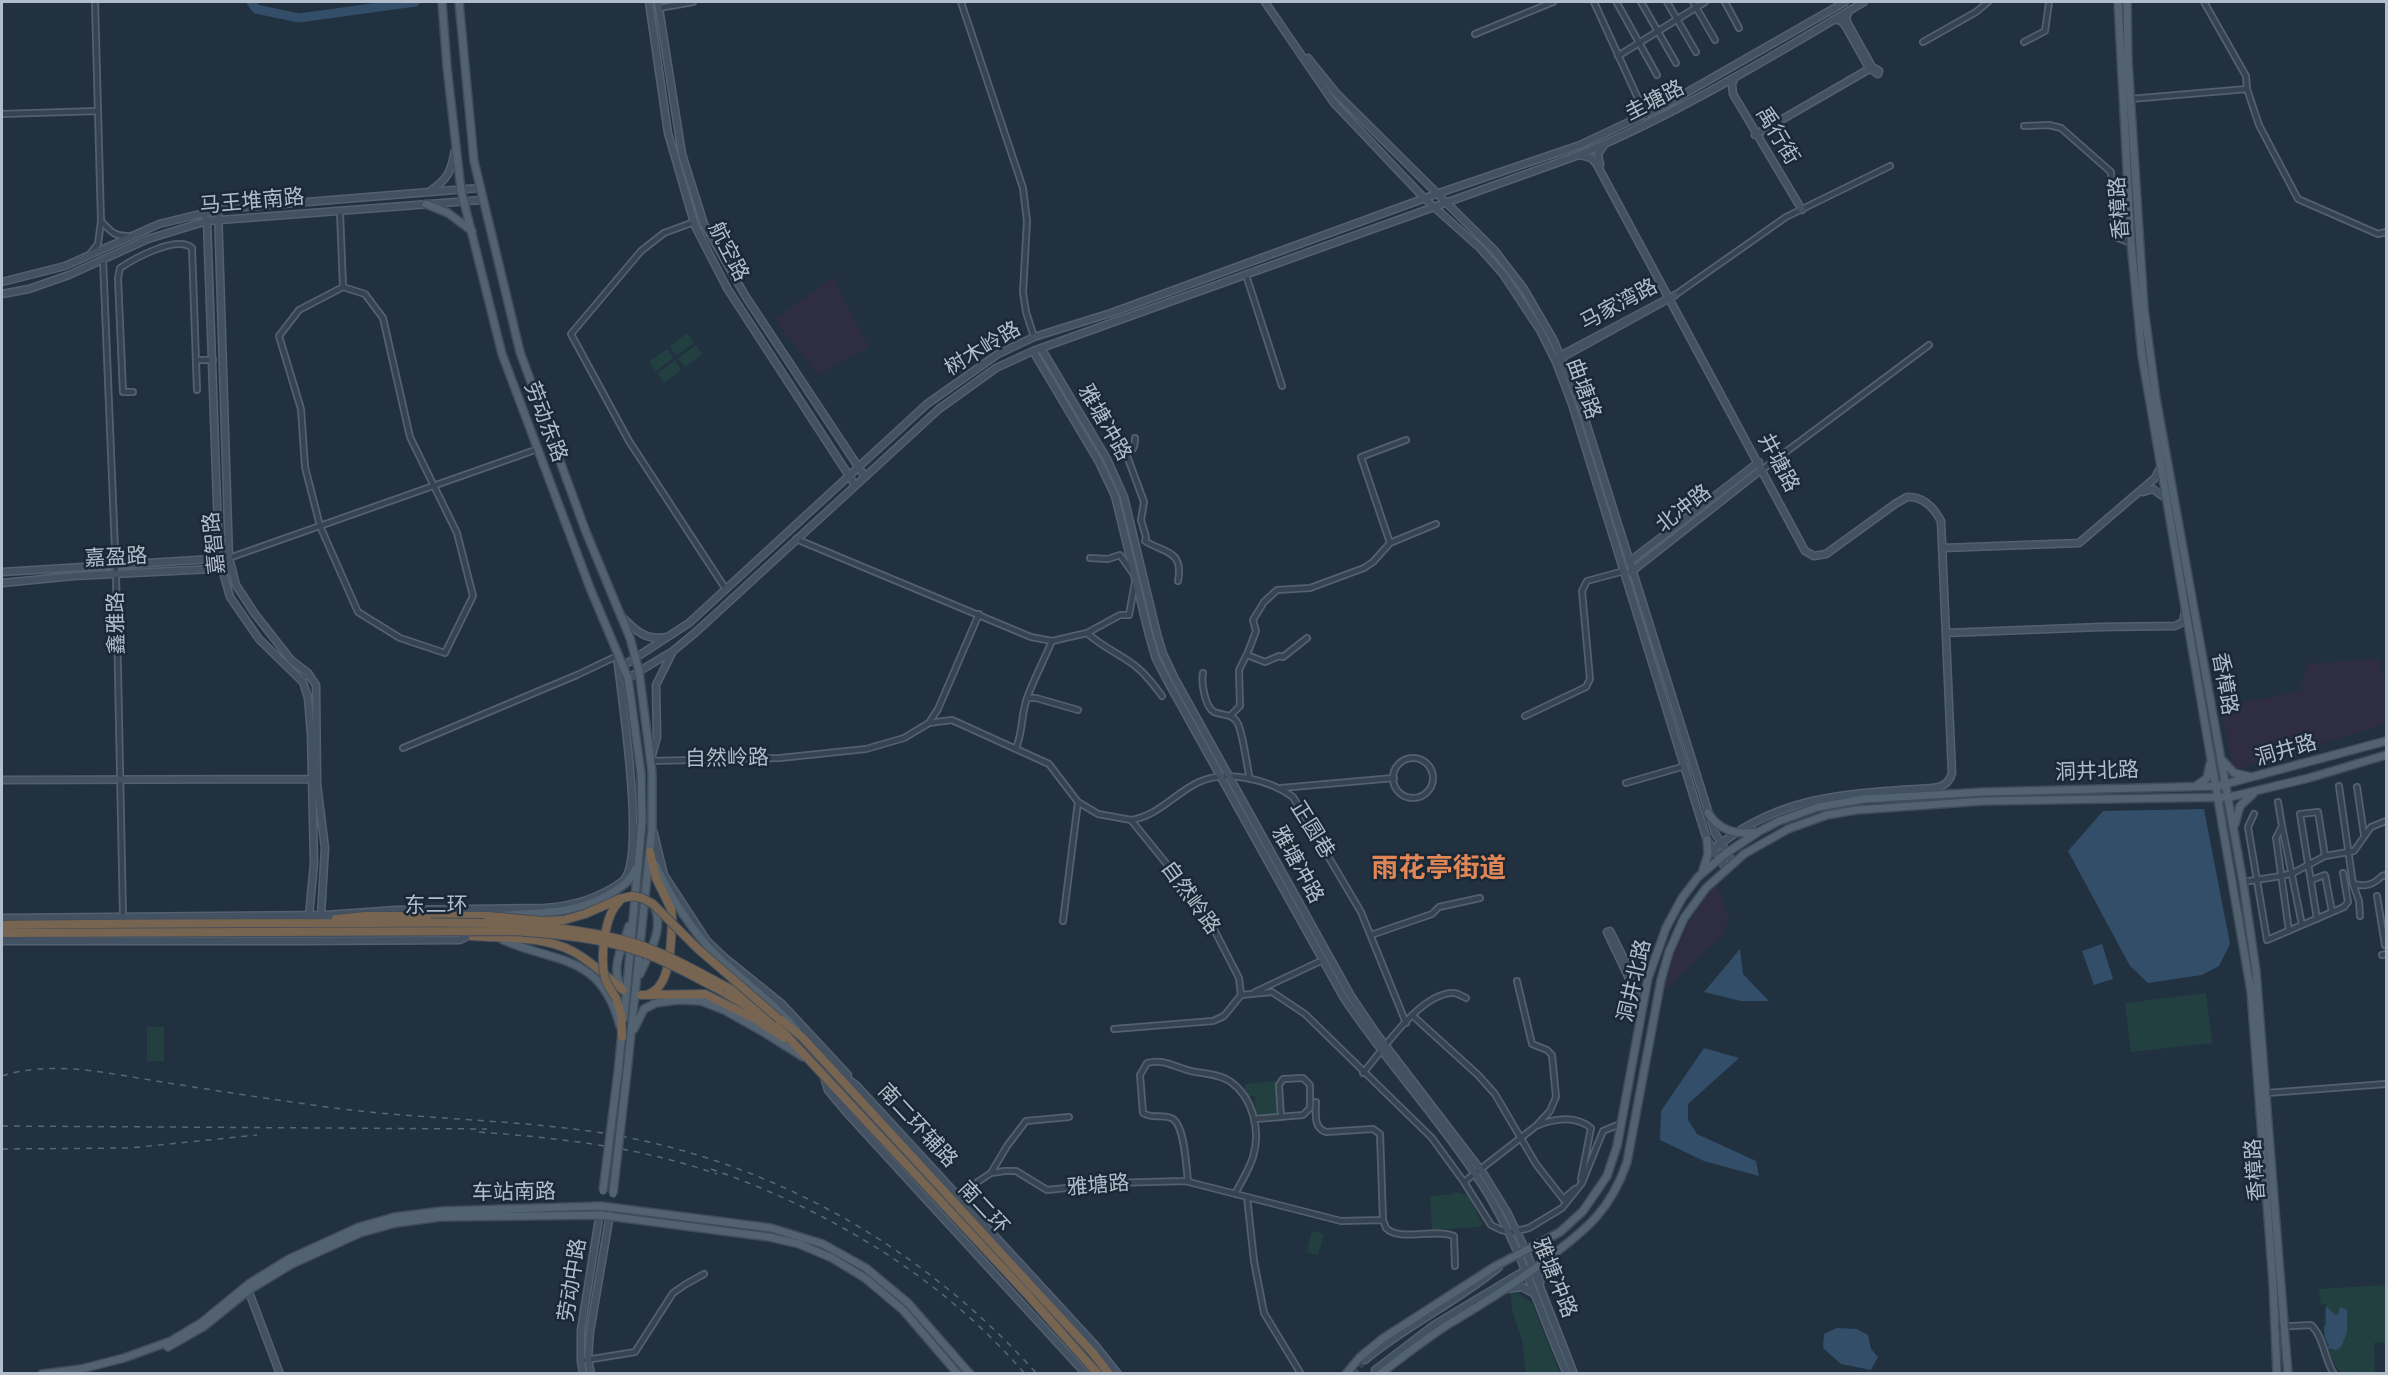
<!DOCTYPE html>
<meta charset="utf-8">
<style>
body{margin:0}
#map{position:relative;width:2388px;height:1375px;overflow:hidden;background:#213140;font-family:"Fira Sans Condensed",sans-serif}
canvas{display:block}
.frame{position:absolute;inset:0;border:3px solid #b2bdcb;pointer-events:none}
</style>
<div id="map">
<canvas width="2388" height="1375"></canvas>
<div class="frame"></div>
</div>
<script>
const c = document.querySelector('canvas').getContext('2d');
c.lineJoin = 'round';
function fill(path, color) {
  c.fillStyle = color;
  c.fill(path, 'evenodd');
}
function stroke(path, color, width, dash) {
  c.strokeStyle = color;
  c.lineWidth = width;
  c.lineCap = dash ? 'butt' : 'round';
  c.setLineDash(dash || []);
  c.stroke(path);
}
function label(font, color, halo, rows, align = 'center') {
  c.font = font + ' "Fira Sans Condensed","Noto Sans SC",sans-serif';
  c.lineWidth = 5;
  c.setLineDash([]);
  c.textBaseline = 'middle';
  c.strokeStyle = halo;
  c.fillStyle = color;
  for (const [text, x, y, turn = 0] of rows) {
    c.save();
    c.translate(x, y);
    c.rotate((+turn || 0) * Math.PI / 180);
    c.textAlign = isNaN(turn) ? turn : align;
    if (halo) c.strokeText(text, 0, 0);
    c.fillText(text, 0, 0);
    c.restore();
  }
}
const medical = new Path2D(`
 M833 278 869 347 818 375 774 319Z
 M2380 659 2386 689V724L2233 770 2220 707 2300 691 2307 664Z
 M1716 885 1729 918 1724 933 1664 991 1671 957 1688 924 1702 901Z`);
const green = new Path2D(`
 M687 333 694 343 676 356 670 346Z
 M696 345 702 354 685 367 678 358Z
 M667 349 673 358 656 371 649 362Z
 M675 360 681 370 664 383 658 373Z
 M2206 993 2212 1043 2131 1052 2125 1003Z
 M147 1027H164V1061H147Z
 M1276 1081 1278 1114 1256 1115 1255 1096H1246L1245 1084Z
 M1455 1192 1469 1195 1482 1224 1479 1227 1432 1230 1430 1196 1454 1194Z
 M1312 1231 1324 1234 1318 1255 1307 1252Z
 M2386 1285V1342L2374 1343 2375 1373C2366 1373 2354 1375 2345 1373 2339 1372 2335 1365 2332 1360 2321 1340 2323 1325 2326 1304L2321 1305 2319 1289Z
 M1518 1293 1532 1303 1560 1373H1526L1522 1340 1512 1311 1511 1294Z`);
const water = new Path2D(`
 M2204 809 2230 944 2219 966 2202 975 2148 983 2130 966 2068 851 2103 811Z
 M2102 944 2113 979 2094 985 2082 951Z
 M1740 949 1743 974 1769 1001H1741L1704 992Z
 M1704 1048 1739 1058 1688 1104V1120L1697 1134 1756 1161 1759 1176 1704 1161 1660 1140 1661 1111Z
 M2326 1306 2335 1315 2338 1314 2340 1307 2347 1310V1332L2341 1347 2336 1350 2327 1348 2329 1345 2325 1338 2324 1327 2326 1326Z
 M1837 1328 1857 1329 1868 1335 1871 1349 1878 1357 1871 1370 1841 1364 1823 1348 1824 1334Z`);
const river = new Path2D(`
 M251 2 256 9 299 18 415 2`);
const secondaryTunnel = new Path2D(`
 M1354 1374 1365 1360`);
const street = new Path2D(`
 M961 2 1023 188 1027 221 1023 292 1026 312 1034 337
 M1594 2 1646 116
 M1641 2 1676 63
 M1667 2 1696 52
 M1693 2 1715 40
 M1725 2 1739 28
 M1617 3 1657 75
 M659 8 693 2
 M1475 34 1553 2
 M1923 42 1976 12 1988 2
 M2024 42 2045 31 2049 2
 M1618 56 1705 2
 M2247 89 2259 125 2298 199 2378 234 2386 232
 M2130 99 2247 89 2246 76 2204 2
 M2 114 98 111
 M2024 126 2049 125 2061 128 2111 172 2115 237 2131 243
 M340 212 343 287
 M101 221C109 230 115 237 128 236
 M694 222 664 233 641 251 571 334 629 441 725 588
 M90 254 98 244 101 221 95 2
 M103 259 116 574 123 916
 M1246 275 1282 386
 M343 287 365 294 383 318 410 437 457 533 473 596 445 653 400 638 358 612 320 526 305 467 301 409 279 336 299 310Z
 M1675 295 1786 217 1890 166
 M197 360H213
 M133 392H123L118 278 120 268C135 258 177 235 192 248L197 390
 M1135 438C1135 447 1134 450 1126 453L1144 502 1141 520 1146 537 1145 541C1163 553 1184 549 1178 581
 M1763 469 1929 345
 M796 539 1031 637 1052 641
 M1390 543 1361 457 1406 440
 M229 558 538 449
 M1090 558 1108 559 1120 555 1132 572
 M1087 633C1101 646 1118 653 1134 665 1145 673 1154 685 1162 696
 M1247 655 1265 662 1279 656 1283 657 1307 638
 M1203 673C1201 682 1205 707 1214 712 1223 716 1233 713 1238 724 1244 738 1246 763 1250 779
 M1027 698H1036L1078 710
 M1231 715 1240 706 1239 670 1248 652 1256 631 1253 620 1264 602 1277 590 1310 588 1364 568 1373 562 1390 543 1436 524
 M1525 716 1586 687 1590 679 1582 591 1587 581 1624 571
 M929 723 938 709 979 614
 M403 748 577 675 617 656
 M1016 748C1023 732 1021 715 1027 698 1034 679 1044 660 1052 641L1087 633 1120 615H1129L1135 582
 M1393 778a20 20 0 1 1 40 0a20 20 0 1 1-40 0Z
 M650 761 780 758 866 749 904 738 929 723 952 720 1049 764 1078 802 1098 814 1131 820 1204 910 1239 978 1241 995 1272 992 1305 1014 1432 1138 1464 1182 1491 1225 1501 1230 1513 1232 1529 1228 1562 1208 1582 1183 1603 1131 1622 1123
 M1626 783 1685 766
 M2339 786 2353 884C2366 887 2373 885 2382 876L2386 875
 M2357 787 2364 835
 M1281 788 1394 778
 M2278 802 2282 826 2276 838 2289 931
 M2254 814 2248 827 2267 940 2344 907 2348 902 2343 873
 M1131 820C1158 816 1175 793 1199 782 1227 769 1270 780 1293 797L1361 912 1406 1023
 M2282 826 2302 925
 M2311 880 2325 875 2332 912
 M2243 882 2281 876 2293 873 2325 856 2354 851 2371 827 2386 821
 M2353 884 2359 901 2360 916
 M2377 896 2385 945
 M2317 919 2300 814 2318 812 2325 856
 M1063 921 1078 802
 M1371 935 1432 914 1439 907 1480 898
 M2382 955 2386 954
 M1517 981 1532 1044 1547 1050 1552 1055 1556 1097 1550 1111 1536 1126C1553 1119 1575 1115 1591 1128L1581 1179
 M1255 992 1323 960
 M1412 1015 1478 1075 1495 1094 1536 1164 1564 1200
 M1114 1029 1213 1021 1224 1016 1241 995
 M1363 1073C1383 1050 1420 993 1453 993 1457 993 1462 996 1466 998
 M2267 1093 2386 1084
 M1316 1102C1316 1113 1313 1128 1326 1132L1373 1129 1380 1134 1383 1220 1386 1228C1399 1242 1434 1228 1454 1236L1455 1266
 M1255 1119 1303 1115 1310 1108V1085L1303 1078 1283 1079 1279 1085 1281 1117 1255 1119
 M991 1173 1007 1146 1026 1121 1069 1117
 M1188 1181C1186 1167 1185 1123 1171 1118 1161 1114 1152 1119 1143 1113L1140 1075 1147 1063C1164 1058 1176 1068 1191 1071 1204 1074 1220 1074 1231 1082 1253 1098 1261 1131 1253 1157 1249 1170 1241 1182 1235 1194
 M1464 1182 1536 1126
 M958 1195 991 1173 1005 1171H1016L1047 1190 1114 1183 1185 1181 1341 1221 1383 1220
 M1247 1197 1254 1261 1264 1313 1301 1374
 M1563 1199 1575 1189
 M2274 1327 2311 1325C2324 1337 2324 1359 2334 1374
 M586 1360 635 1352 673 1293 686 1284 704 1274`);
const secondary = new Path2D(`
 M649 2 668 133 695 226 727 288 855 485
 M658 2 682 154 704 224 746 297 865 477
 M1265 2 1334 103 1424 198 1480 248 1503 274 1540 330 1556 362 1572 404 1707 840 1726 869
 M1833 20H1840L1845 25 1869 68 1878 74 1879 71 1872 67 1848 24 1846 18 1849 11
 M1308 58 1337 94 1495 251 1524 289 1553 339 1580 403 1715 833 1733 863
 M1735 77 1732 84 1733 94 1802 210
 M1755 135 1871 68
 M1580 155 1591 158 1596 163 1805 551 1814 556 1826 554 1895 504 1907 497C1923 496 1934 508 1941 521L1952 773C1949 784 1942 787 1932 788 1846 794 1777 794 1708 854
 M1600 165 1598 154 1604 145
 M429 192C448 179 451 172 455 150
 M218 210 229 558 236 585 255 614 291 660 308 673 316 685 317 784 325 848 321 915
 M204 212 207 221 219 558 230 597 259 639 303 682 308 698 311 734 314 863 309 916
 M2 282 65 266 159 224 221 209 479 188
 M2 294 29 289 69 275 148 239 207 221 482 200
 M1041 348 1107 459 1124 497 1157 634 1163 654 1175 679 1351 996 1376 1033 1483 1173 1507 1212 1526 1251 1574 1374
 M1033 351 1099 462 1115 496 1149 635 1156 659 1168 682 1344 998C1387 1063 1441 1120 1483 1186 1520 1244 1539 1311 1567 1374
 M1559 359 1675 295 1560 356
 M2143 492 2153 489 2165 498
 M1943 548 2079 543 2155 478 2160 468
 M1629 562 1759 462
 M2 572 229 558
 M1631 572 1762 469
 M2 583 74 576 232 568
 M622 617C636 631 646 641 667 637
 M1946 633 2101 627 2175 626 2183 622 2185 612
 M623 666 689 623 927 404 998 354 1034 337 1111 313 1439 193 1580 145 1665 105 1845 2
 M628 678 673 651 696 632 939 409 996 368 1033 351 1579 155C1679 113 1771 57 1864 2
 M651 759 657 737 656 685 673 651
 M2 780 311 779
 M653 830 664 875 707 941 725 958 782 1004 848 1075
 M2 918 326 915 396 910 545 908C573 906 600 898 623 881 647 858 621 694 617 656
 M2 941H298
 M1641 1010 1637 995 1607 932 1610 931 1630 971 1643 973 1652 965
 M837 1071 856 1085 1095 1345 1118 1374
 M824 1077 828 1090 848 1114 1086 1374
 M1540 1283 1542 1269 1548 1259
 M247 1287 280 1374
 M1507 1289 1522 1287 1533 1293
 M1365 1360C1407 1325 1457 1302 1499 1267
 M1375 1370 1434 1325 1527 1269
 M583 1374 581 1361V1330L601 1206
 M591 1374 588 1359 590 1332 611 1208`);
const primary = new Path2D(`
 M442 2 447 67 461 190 502 354 590 588 628 678 641 773 642 821 624 1018
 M459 2 474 161 520 352 586 532 630 638 639 671 652 772V828L627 1072
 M2118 2 2131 243 2142 356 2251 992 2273 1283 2277 1374
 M2127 2 2128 61 2144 308 2156 398 2243 882 2256 971 2288 1374
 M426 204 448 213 472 231
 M2223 761 2234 773 2251 777
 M2196 786 2207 778 2210 764
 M1708 813C1720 831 1736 835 1756 832
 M2235 824 2240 806 2253 794
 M656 865C668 894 693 932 715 954 742 981 773 1001 797 1030
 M1703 870 1708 854 1707 840
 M504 915C544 912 573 915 610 894 622 887 631 881 636 868
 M503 940C557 964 601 953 620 1026
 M640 974C649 953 665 929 654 906
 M621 987C610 967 623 946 629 926
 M634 1029 644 1009 656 1003 678 1000 701 1001 724 1010 765 1033 803 1057
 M618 1072 622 1032
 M168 1347 203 1327 249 1290 292 1264 360 1233 396 1223 441 1217 600 1215 769 1237 799 1244 832 1258 865 1278 903 1310 958 1374
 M42 1374 81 1369 124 1358 171 1341 201 1323 250 1283 289 1259 359 1227 394 1217 442 1211 601 1206 771 1228 823 1244 866 1268 908 1303 970 1374
 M1346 1374 1360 1357 1382 1339 1494 1267 1560 1232 1583 1211 1607 1176 1617 1146 1648 978 1666 928 1682 898 1698 877 1725 854 1758 832 1779 821 1818 807 1864 799 1984 792 2218 786 2386 741
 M1380 1374C1402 1357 1424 1340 1447 1325 1482 1304 1515 1284 1547 1259 1586 1230 1611 1210 1627 1162L1661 980 1669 952 1684 918 1706 888 1744 854 1788 829 1827 815 1856 810 1983 801 2230 797 2309 778 2386 755`);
const highway = new Path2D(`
 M427 916H488
 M450 933C489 941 535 932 572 951 590 960 607 977 623 990
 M727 987 762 1007
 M720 990 764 1016 785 1034 1027 1294 1098 1374
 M649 994C672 985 671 941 672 919L671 909 656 878 650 852
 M641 995 705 994 755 1019 784 1038
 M616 998 621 1014 622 1037
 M775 1015 802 1037 1093 1353 1109 1374`);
const rail = new Path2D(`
 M2 1076C52 1060 106 1073 156 1081 206 1089 256 1097 306 1104 400 1119 495 1118 589 1131 762 1155 921 1244 1037 1374
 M2 1126 487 1129
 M479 1132C561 1138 639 1147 717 1174
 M2 1149 130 1148 257 1135
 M711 1169C829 1210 943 1278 1025 1374`);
const secondaryBridge = new Path2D(`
 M298 941 460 940 466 937`);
const primaryBridge = new Path2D(`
 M603 1191 618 1072
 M613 1194 627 1072`);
const highwayBridge = new Path2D(`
 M488 916 543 921 564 920 585 914 619 899 632 896 642 898 653 904 697 948 779 1019
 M336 919 366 916H427
 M2 925C118 923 235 923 352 923 440 923 533 918 619 939 658 948 692 969 727 987
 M2 933 514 931C556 934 601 938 641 952 669 962 694 977 720 990
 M616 998C612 992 607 985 605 978 600 959 604 914 620 901`);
const streetNames = [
 ["圭塘路",1655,101,-27],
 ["禹行街",1777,136,59],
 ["马王堆南路",252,202,-5],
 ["香樟路",2120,208,-94],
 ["航空路",728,252,63],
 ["马家湾路",1619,305,-28],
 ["树木岭路",983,349,-31],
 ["曲塘路",1583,389,70],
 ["劳动东路",545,422,69],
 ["雅塘冲路",1104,423,60],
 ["井塘路",1778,463,62],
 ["北冲路",1684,509,-38],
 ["嘉智路",215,543,-96],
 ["嘉盈路",116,558,-3],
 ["鑫雅路",117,623,-91],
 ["香樟路",2224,684,80],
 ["洞井路",2286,751,-16],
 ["自然岭路",727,759,-1],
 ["洞井北路",2097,772,-2],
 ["正圆巷",1312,830,58],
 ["雅塘冲路",1297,865,61],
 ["自然岭路",1190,898,54],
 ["东二环",436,906],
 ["洞井北路",1635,981,-77],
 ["南二环辅路",917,1126,47],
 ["香樟路",2256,1170,-94],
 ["雅塘路",1098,1186,-5],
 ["车站南路",514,1193,-1],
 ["南二环",983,1208,47],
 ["雅塘冲路",1554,1278,68],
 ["劳动中路",573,1280,-81]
];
const districtNames = [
 ["雨花亭街道",1439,869]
];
fill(medical, '#2f2e40');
fill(green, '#234041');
fill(water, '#334e69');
stroke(river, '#334e69', 9);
stroke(secondaryTunnel, '#374655', 6, [6, 3]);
stroke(street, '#54606e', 8);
stroke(secondary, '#54606e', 9);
stroke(primary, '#3f4c59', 10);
stroke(highway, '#414d5b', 10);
stroke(street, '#364350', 4.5);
stroke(secondary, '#435263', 6);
stroke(primary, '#536270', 7);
stroke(highway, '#776552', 8);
stroke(rail, '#576777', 1.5, [6, 6]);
stroke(secondaryBridge, '#54606e', 9, []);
stroke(primaryBridge, '#3f4c59', 10, []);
stroke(highwayBridge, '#414d5b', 10, []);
stroke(secondaryBridge, '#435263', 6);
stroke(primaryBridge, '#536270', 7);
stroke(highwayBridge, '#776552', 8);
label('21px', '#b2bdcb', '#1b2835', streetNames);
label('bold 27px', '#e08758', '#1b2835', districtNames);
</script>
